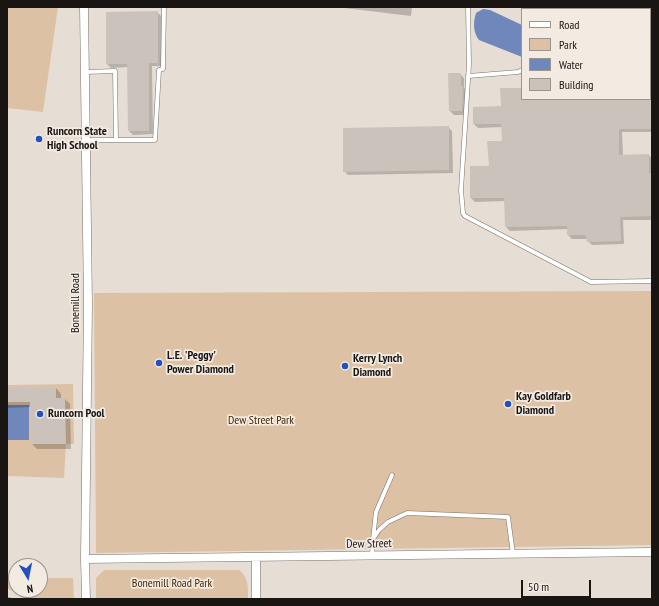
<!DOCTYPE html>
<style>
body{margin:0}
#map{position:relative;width:659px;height:606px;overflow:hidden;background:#e6ded5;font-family:"PT Sans Narrow",sans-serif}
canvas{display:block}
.frame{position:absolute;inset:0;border:8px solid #181513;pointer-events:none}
.legend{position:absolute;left:521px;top:8px;width:130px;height:92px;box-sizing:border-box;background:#f3ebe2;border:1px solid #9b958f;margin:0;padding:5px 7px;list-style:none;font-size:12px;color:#181513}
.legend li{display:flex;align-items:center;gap:8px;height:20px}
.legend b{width:20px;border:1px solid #9b958f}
.north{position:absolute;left:8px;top:558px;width:40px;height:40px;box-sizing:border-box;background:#f3ebe2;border:1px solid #9b958f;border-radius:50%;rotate:170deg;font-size:11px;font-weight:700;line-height:16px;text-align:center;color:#181513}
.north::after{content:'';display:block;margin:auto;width:14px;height:18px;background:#2550bf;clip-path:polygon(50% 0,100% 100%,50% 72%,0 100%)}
.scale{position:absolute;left:521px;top:580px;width:70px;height:18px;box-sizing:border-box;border:2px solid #181513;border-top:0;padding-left:5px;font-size:12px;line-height:14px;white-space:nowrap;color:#181513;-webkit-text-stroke:3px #f3ebe2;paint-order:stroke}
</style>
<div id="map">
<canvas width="659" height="606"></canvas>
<div class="frame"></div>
<ul class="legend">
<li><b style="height:5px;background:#fff"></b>Road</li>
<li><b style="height:11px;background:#ddc1a4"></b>Park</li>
<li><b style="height:11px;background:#6f87ba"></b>Water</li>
<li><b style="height:11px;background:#cbc3bb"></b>Building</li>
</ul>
<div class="north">N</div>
<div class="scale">50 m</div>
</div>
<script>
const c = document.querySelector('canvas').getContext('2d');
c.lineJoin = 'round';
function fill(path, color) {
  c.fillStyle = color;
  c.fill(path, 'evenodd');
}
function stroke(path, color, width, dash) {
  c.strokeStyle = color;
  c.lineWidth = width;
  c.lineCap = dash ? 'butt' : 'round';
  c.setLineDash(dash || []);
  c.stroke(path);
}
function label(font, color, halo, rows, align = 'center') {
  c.font = font + ' "PT Sans Narrow",sans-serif';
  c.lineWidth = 3.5;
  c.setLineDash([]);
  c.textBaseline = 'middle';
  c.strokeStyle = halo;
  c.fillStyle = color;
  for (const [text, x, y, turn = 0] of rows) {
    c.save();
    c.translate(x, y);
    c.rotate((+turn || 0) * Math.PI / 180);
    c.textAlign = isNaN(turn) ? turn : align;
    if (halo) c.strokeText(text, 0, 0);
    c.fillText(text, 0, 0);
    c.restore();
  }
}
const green = new Path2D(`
 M7 7H58L43 112 7 108Z
 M652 291V545L96 553 94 293Z
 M73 384 74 444H66L64 478 8 476 7 492V385Z
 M104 570H239C249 578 248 587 248 599H96V578Z
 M40 578H73L74 599H27L7 588V579H16V590H40Z`);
const water = new Path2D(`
 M483 9 490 10 522 25V57L479 40C473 32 473 23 476 13Z
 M7 405H29V440H7Z`);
const shadow = new Path2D(`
 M343 7H412L411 16 344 8Z
 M581 7H621V9H581Z
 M157 12 161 16 162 66H152L153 134 133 135 129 131 128 67 111 68 107 64Z
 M650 13H652V132H622L623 156 649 155 652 159V220H623L624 244 592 245 588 241V239H572L568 235V229L510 231 506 227 505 201 475 202 471 198V167H490L503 142V127L478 128 474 124 502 107 522 89V99H650Z
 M460 74 464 78V88L467 90 466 115H454L450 111Z
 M448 127 452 131 453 173 348 175 344 171Z
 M56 388 61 394V399H65L70 404 71 449H37L32 444 31 407 7 408V389Z
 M7 597H10L13 599H7Z`);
const building = new Path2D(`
 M158 11V63H149V131H128L127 64H106V12Z
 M448 73H461V86H463L462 111H449Z
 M500 88H522V99H652V129H619V155L649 154V173H652V216L620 217 621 241 587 242 586 235H567V226L505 227 504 198H470V166H489L487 141H502L501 124H473V107L501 106Z
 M449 126V170L343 172V128Z
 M56 387V398H65L66 444H31L30 402H7V388Z`);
const service = new Path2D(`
 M468 7 469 64 461 190 463 213 465 216 591 282 652 281
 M546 7 547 9
 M85 72 115 71 116 140H86
 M468 76 518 72 522 70
 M116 140H155L159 70 163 69V65L164 7
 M373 539 376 512 392 475
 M372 556 373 539 379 530 388 522 407 513 508 517 513 554`);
const minor = new Path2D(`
 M84 7 88 304 85 559 86 599
 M256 558V599
 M85 559 652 552`);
const markers = [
 [39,139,4,"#2550bf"],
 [159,363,4,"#2550bf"],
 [345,366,4,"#2550bf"],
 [508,404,4,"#2550bf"],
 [40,414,4,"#2550bf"]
];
const poiNames = [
 ["Runcorn State",47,132],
 ["High School",47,146],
 ["L.E. 'Peggy'",167,356],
 ["Power Diamond",167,370],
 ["Kerry Lynch",353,359],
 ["Diamond",353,373],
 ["Kay Goldfarb",516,397],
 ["Diamond",516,411],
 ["Runcorn Pool",48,414]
];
const streetNames = [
 ["Bonemill Road",76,303,-90],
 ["Dew Street",369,544,-1]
];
const parkNames = [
 ["Dew Street Park",261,421],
 ["Bonemill Road Park",172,584]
];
fill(green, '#ddc1a4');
fill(water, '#6f87ba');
fill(shadow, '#0003');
fill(building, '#cbc3bb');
stroke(service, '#78716a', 5);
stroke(minor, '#78716a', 9);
stroke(service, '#fff', 4);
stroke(minor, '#fff', 8);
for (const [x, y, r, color] of markers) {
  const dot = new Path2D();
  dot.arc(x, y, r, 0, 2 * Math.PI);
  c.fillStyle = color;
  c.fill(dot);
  stroke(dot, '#f3ebe2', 1.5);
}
label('bold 12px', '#181513', '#f3ebe2', poiNames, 'left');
label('12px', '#181513', '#f3ebe2', streetNames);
label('12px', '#452800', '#f3ebe2', parkNames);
</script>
